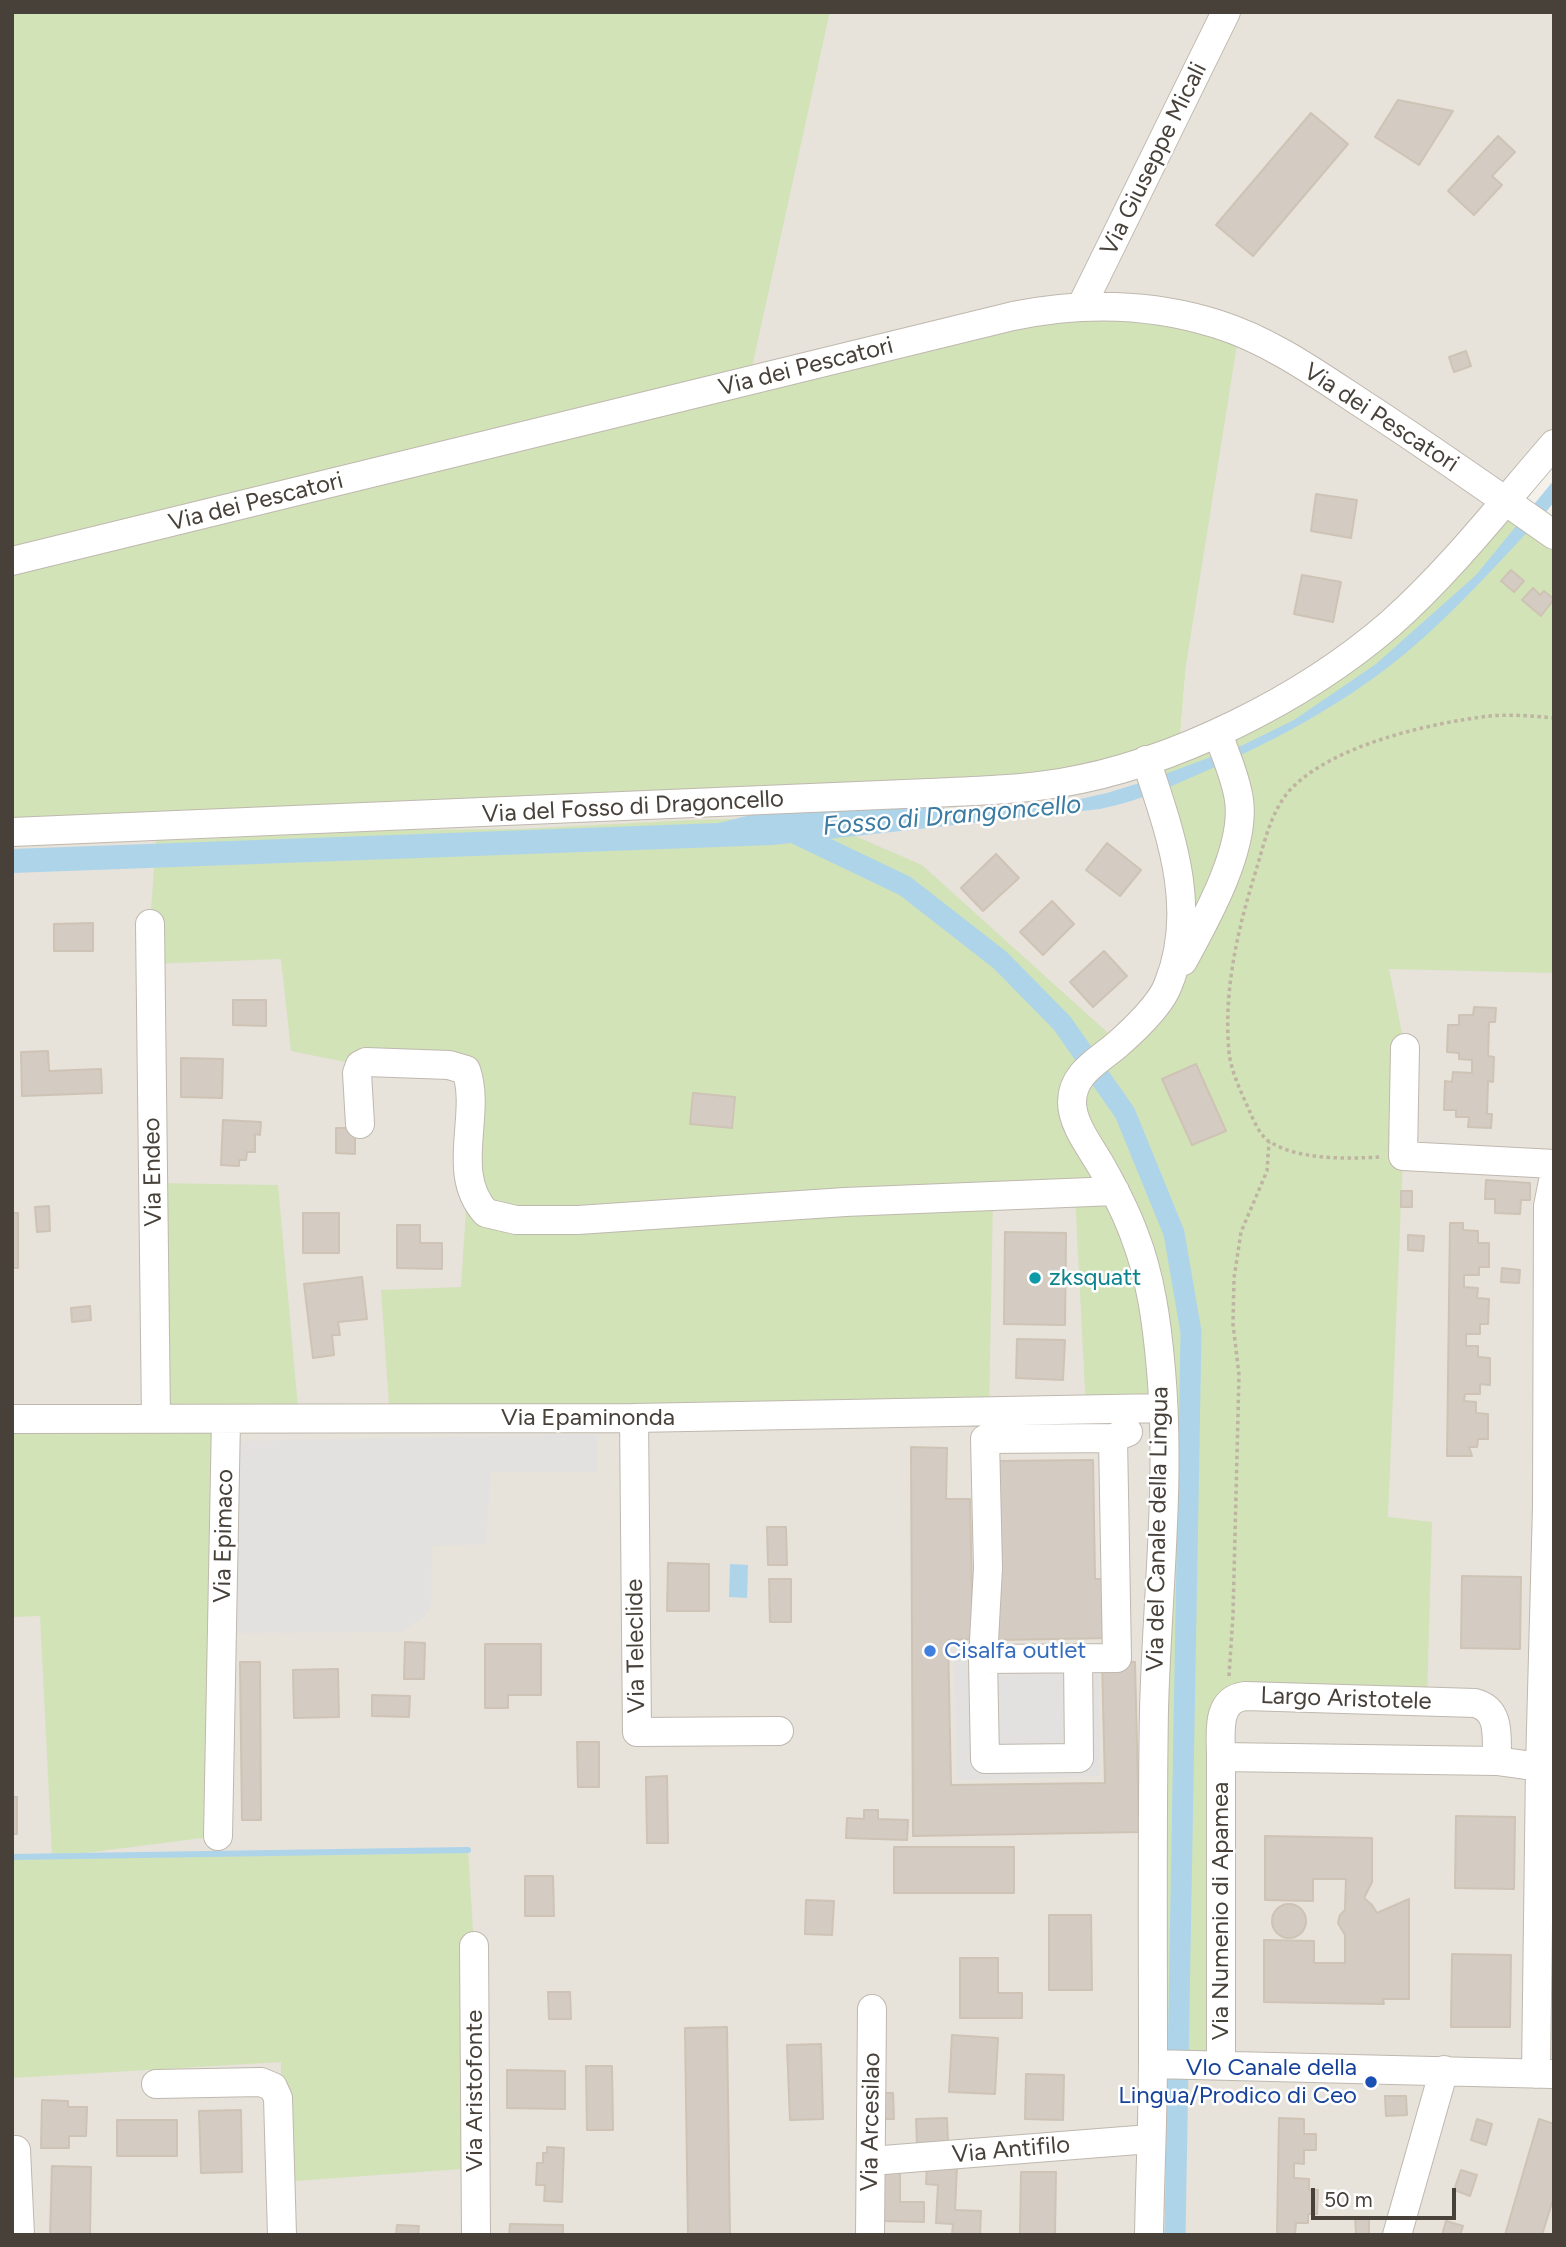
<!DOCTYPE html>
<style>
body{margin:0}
#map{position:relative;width:1566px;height:2247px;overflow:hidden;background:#f4f1eb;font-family:Figtree,sans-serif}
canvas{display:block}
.frame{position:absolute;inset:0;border:14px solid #47413a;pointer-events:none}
.scale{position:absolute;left:1311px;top:2188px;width:145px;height:32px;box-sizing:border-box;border:4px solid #47413a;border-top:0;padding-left:9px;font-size:21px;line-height:24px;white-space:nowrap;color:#47413a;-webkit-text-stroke:5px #fff;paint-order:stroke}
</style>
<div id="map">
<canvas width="1566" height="2247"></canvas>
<div class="frame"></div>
<div class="scale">50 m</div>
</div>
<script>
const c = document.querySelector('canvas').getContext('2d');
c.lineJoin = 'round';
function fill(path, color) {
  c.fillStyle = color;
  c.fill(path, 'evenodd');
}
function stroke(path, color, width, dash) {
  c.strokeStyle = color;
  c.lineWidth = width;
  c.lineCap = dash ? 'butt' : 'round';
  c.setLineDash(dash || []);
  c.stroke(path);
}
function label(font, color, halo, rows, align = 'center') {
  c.font = font + ' Figtree,sans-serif';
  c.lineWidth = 5;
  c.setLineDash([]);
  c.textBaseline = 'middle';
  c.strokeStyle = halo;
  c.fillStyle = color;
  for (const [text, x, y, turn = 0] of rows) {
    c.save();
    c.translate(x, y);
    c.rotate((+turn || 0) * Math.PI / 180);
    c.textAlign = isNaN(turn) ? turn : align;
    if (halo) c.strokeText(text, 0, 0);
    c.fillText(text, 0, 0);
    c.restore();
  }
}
const residential = new Path2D(`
 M830 12H1554V431L1498 486 1554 535V2235H12V832L1179 748 1186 665 748 381Z`);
const green = new Path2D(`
 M12 12H830L749 381 1052 309 1239 332 1186 665 1179 748 1096 776 12 832Z
 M1506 500 1554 535V973L1389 969 1405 1048 1403 1156 1388 1517 1432 1522 1427 1701 1223 1713 1221 2065 1153 2064 1163 1409 1086 1410 1075 1194 993 1197 989 1412 390 1419 381 1290 461 1287 468 1179 459 1067 360 1065 291 1051 281 959 150 964V924L156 841 409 830 519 829 692 820 811 817 922 865 1119 1043 1176 956 1149 768 1312 682Z
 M153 1183 278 1185 299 1419H227L218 1836 61 1856 468 1850 474 1946 475 2168 281 2182V2062L12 2078V1857L52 1856 40 1616 12 1617V1419H156Z`);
const parking = new Path2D(`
 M597 1434V1472H491L486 1544 432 1546 431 1607 424 1617 400 1632 230 1633 235 1441Z
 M1099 1645 1100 1776 957 1780 954 1647Z`);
const water = new Path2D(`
 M1554 480V502L1546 512C1501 560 1457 610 1407 652 1348 701 1284 736 1215 767 1177 784 1140 801 1100 809L773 845 12 873V849L719 823 766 811 941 806 950 813 963 814 1049 806 1107 793 1149 780 1243 745 1294 720 1376 664 1476 575Z
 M730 1564 748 1565 747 1598 729 1597Z`);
const stream = new Path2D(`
 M12 1857 468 1850`);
const canal = new Path2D(`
 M786 829 905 886 1000 960 1062 1023 1125 1113 1174 1233 1191 1332 1175 2235`);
const building = new Path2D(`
 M1398 100 1453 111 1419 165 1375 137Z
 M1311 113 1348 144 1253 256 1216 225Z
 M1498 136 1515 152 1492 176 1502 185 1474 215 1448 191Z
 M1466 351 1471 366 1454 372 1449 357Z
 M1316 494 1357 500 1351 538 1311 531Z
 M1511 570 1524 581 1514 592 1501 581Z
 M1302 575 1341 582 1333 622 1294 614Z
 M1533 588 1540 595 1544 591 1554 599 1541 616 1522 600Z
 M1107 843 1141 870 1120 896 1086 870Z
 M996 854 1019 878 983 911 961 888Z
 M1052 901 1074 924 1043 955 1020 932Z
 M93 923V951H54V924Z
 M1104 951 1127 976 1093 1007 1070 982Z
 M233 1000H266V1026L233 1025Z
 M1474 1007 1496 1008 1495 1022H1489L1488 1056 1494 1057 1493 1082 1488 1081 1487 1114H1492L1491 1128 1468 1127 1469 1117H1456V1110H1444L1445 1081 1452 1082 1453 1072 1472 1073V1060L1459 1059V1053L1447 1052 1448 1025H1459V1015H1473Z
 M48 1051 49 1071 101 1069 102 1093 22 1096 21 1052Z
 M181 1058 223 1059 222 1098 181 1097Z
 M1196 1064 1226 1131 1192 1145 1162 1079Z
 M693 1093 735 1097 732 1128 690 1124Z
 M223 1120 261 1122 260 1135 255 1134V1152H247L246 1160H239V1166L221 1165Z
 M336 1128H355V1154L336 1153Z
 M1486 1180 1530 1183V1200H1521L1520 1214 1495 1213V1199H1485Z
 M1401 1191H1412V1207H1401Z
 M49 1206 50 1231 37 1232 35 1207Z
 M12 1213H18V1268H12Z
 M303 1213H339V1253H303Z
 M1450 1223H1463V1230L1478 1231V1243H1489V1267H1479V1275H1464V1287L1478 1288 1477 1298 1489 1299 1488 1324H1480V1334H1466V1346H1478V1357L1490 1358V1385L1480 1384V1394H1465L1464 1401 1476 1402V1413L1488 1414V1439H1478L1477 1447H1469L1472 1456H1447Z
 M397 1225H420V1243H442V1269L397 1268Z
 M1005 1232 1066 1233 1065 1325 1004 1324Z
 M1408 1235 1424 1236 1423 1251 1408 1250Z
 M1502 1268 1520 1270 1519 1283 1501 1282Z
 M362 1277 367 1319 338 1322 340 1335H332L334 1355 313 1358 304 1284Z
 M90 1306 91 1320 72 1322 71 1308Z
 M1017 1339 1065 1340 1063 1380 1016 1378Z
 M911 1447 947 1448 946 1499H970L973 1639 948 1640 951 1785 1105 1783 1102 1662H1135L1139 1832 913 1836Z
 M1093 1460 1095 1579H1110L1111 1638 996 1640 995 1592H1001L999 1461Z
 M767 1527H786L787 1565H768Z
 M668 1563 709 1564V1611H667Z
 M1462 1576 1521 1577 1520 1649 1461 1648Z
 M769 1579H791V1622H770Z
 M405 1642 425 1643 424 1679H404Z
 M485 1644H541V1695H508V1708H485Z
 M240 1662H260L261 1820H242Z
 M338 1669 339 1717 294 1718 293 1670Z
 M372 1695 410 1696 409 1717 372 1716Z
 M577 1742H599V1787H578Z
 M667 1776 668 1843H647L646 1777Z
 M12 1797H17V1834H12Z
 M864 1810H878V1819L908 1820 907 1840 846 1838 847 1818 864 1819Z
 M1456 1816 1515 1817 1514 1889 1455 1888Z
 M1265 1836 1372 1838V1882L1364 1898 1372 1905 1377 1913 1409 1899V1999H1383L1384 2004 1264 2002V1940L1314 1941V1963H1345V1935L1338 1923 1340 1915 1345 1910 1346 1879H1313V1901L1265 1900Z
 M894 1847H1014V1893H894Z
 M525 1876H553L554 1916H525Z
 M806 1900 834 1901 832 1935 805 1934Z
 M1272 1921a17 17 0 1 1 34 0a17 17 0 1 1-34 0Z
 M1049 1915H1091L1092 1990H1049Z
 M1452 1954 1511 1955 1510 2027H1451Z
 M960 1958H998V1993H1022V2018H960Z
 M548 1992H570L571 2019H549Z
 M727 2027 730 2235H688L685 2028Z
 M952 2035 998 2038 995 2094 949 2092Z
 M821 2044 823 2119 790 2120 787 2045Z
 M586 2066H612L613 2130H587Z
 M507 2070 565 2071V2109L507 2108Z
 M1026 2074 1064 2075 1063 2120 1025 2119Z
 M882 2093H893L894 2119H882Z
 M1385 2096H1406L1407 2115 1386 2116Z
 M42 2100 68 2101V2107H87L86 2136H69V2148H41Z
 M241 2110 242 2172 201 2173 199 2111Z
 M947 2118 948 2143 917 2144 916 2119Z
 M1279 2118 1304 2119V2134H1316V2150H1304V2164L1294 2163V2178L1309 2179V2190H1318L1317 2214H1308V2223H1296L1295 2235H1277Z
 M1477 2119 1492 2124 1486 2145 1471 2140Z
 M1539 2119 1554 2124V2196L1542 2235H1505Z
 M117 2120H177V2156H117Z
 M547 2147 564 2148 562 2202 544 2201 545 2185H536L537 2163H543V2153H547Z
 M927 2165 957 2167 955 2210 981 2211 980 2235H952L953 2224 936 2223 938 2185 926 2184Z
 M52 2166 91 2167 90 2235H50Z
 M883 2168H900V2202H924V2222L882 2221Z
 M1461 2170 1477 2175 1470 2196 1454 2190Z
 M1021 2172H1056L1055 2235H1020Z
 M1355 2217H1369V2234H1356Z
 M1446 2221 1463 2226 1460 2235H1442Z
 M510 2224 563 2225V2235H509Z
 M397 2225 419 2226 418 2235H396Z`);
const path = new Path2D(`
 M1379 1157C1347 1159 1299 1160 1270 1142 1261 1137 1254 1122 1250 1112 1242 1094 1231 1072 1229 1052 1223 988 1239 924 1258 864 1265 839 1272 811 1289 791 1331 745 1430 723 1490 716 1511 714 1533 716 1554 718
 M1229 1676 1233 1615 1239 1375 1233 1324 1234 1278 1241 1232 1267 1171 1269 1142`);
const minor = new Path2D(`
 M1081 307 1226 12
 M12 561 1013 316C1080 302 1151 303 1217 324 1269 340 1317 374 1361 403 1426 445 1490 490 1554 535
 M1146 760C1170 833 1199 909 1168 985 1161 1004 1134 1030 1118 1044 1100 1060 1072 1073 1072 1102 1072 1126 1093 1150 1104 1171 1115 1191 1126 1212 1134 1234 1151 1277 1157 1324 1161 1370 1171 1482 1157 1597 1154 1709 1152 1825 1153 1941 1153 2057 1153 2116 1150 2176 1149 2235
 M12 832 928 793C972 791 1016 790 1060 783 1174 764 1303 699 1390 624 1451 570 1501 505 1554 444
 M150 924 156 1419
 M1183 961C1206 919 1246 848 1239 800 1236 777 1225 755 1218 733
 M1405 1048 1403 1156 1554 1164
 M360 1124 357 1073 360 1065 366 1062 449 1065 466 1070C482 1115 449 1173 486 1213L516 1220H578L845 1202 1115 1191
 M634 1418 637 1732 779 1731
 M12 1419 634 1418 1163 1408
 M1078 1658 1079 1758 985 1759 983 1659 1117 1658 1113 1438
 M983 1659 988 1568 985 1439 1113 1438 1128 1432
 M1221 1757V2065
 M1497 1761C1496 1739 1502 1710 1475 1703L1245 1696C1215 1700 1221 1734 1221 1757L1497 1761 1540 1767
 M218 1836 226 1419
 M474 1946 476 2235
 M1153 2064 1552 2074
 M1536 2074 1540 1767 1547 1506 1548 1206 1554 1176
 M156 2084 261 2082 273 2087 278 2098 282 2235
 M16 2150 20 2235
 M871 2161 1150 2139
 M870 2235 872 2009
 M1397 2235 1444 2070`);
const markers = [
 [1035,1278,7,"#0f9aa8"],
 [930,1651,7,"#3f7fe0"],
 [1371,2082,7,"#1a4fb4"]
];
const streetNames = [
 ["Via Giuseppe Micali",1154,159,-64],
 ["Via dei Pescatori",806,367,-14],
 ["Via dei Pescatori",1381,418,33],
 ["Via dei Pescatori",256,502,-14],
 ["Via del Fosso di Dragoncello",633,807,-3],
 ["Via Endeo",153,1172,-91],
 ["Via Epaminonda",588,1418],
 ["Via del Canale della Lingua",1158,1529,-89],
 ["Via Epimaco",224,1536,-89],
 ["Via Teleclide",636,1646,-91],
 ["Largo Aristotele",1346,1699,2],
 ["Via Numenio di Apamea",1221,1911,-90],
 ["Via Aristofonte",475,2091,-90],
 ["Via Arcesilao",871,2122,-89],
 ["Via Antifilo",1011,2150,-5]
];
const cultureNames = [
 ["zksquatt",1049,1278]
];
const shopNames = [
 ["Cisalfa outlet",944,1651]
];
const transitNames = [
 ["Vlo Canale della",1357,2068],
 ["Lingua/Prodico di Ceo",1357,2096]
];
const waterNames = [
 ["Fosso di Drangoncello",952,816,-5]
];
fill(residential, '#e7e2da');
fill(green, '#d2e3b8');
fill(parking, '#e3e1df');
fill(water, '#aed4ea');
stroke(stream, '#aed4ea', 6);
stroke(canal, '#aed4ea', 21);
fill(building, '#d4ccc2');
stroke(building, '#cec3b5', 2);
stroke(minor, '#bfb8ae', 30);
stroke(path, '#bfb3a1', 3.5, [3.5, 3.5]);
stroke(minor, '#fff', 28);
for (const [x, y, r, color] of markers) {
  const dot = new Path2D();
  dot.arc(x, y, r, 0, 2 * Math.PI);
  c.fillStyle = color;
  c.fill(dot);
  stroke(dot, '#fff', 2.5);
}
label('24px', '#47413a', '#fff', streetNames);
label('24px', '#0d838f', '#fff', cultureNames, 'left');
label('24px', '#366cbe', '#fff', shopNames, 'left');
label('24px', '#164399', '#fff', transitNames, 'right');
label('italic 26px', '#3b7ba1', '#fff', waterNames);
</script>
